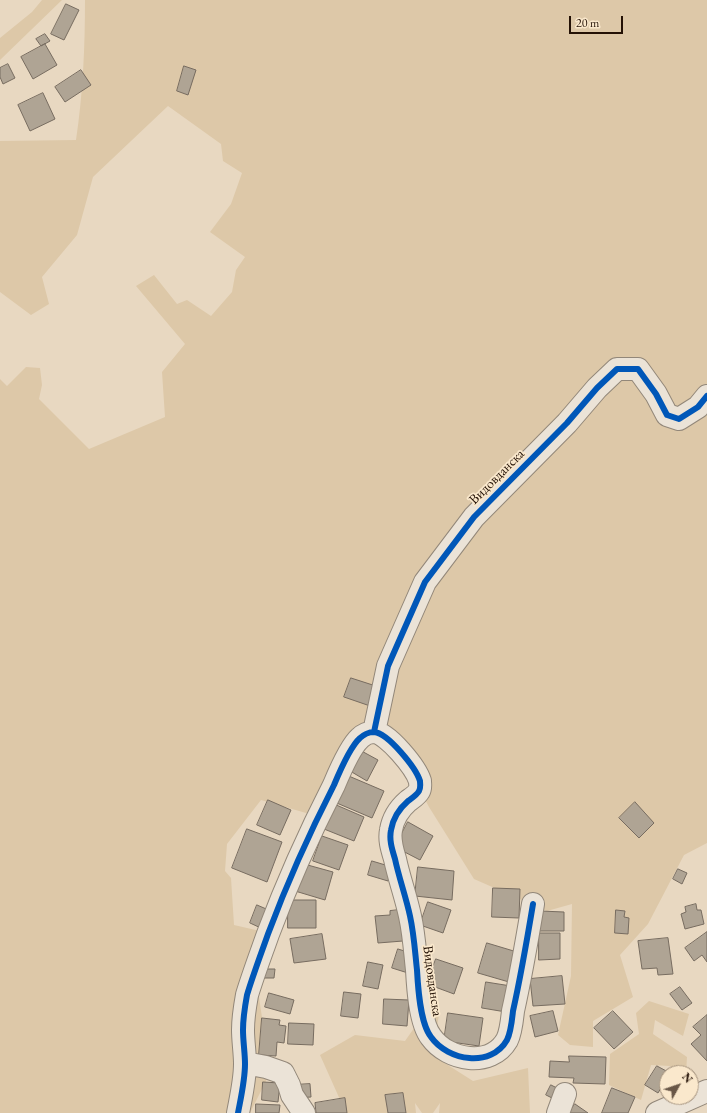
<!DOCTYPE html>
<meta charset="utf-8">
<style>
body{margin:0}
#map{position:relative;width:707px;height:1113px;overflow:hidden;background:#e8d8c1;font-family:"EB Garamond",serif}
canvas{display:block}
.north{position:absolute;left:659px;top:1065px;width:40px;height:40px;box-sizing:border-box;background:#fae8cc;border:1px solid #a4927d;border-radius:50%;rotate:50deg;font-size:11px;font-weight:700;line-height:16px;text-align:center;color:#241206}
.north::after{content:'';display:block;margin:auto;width:14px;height:18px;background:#695747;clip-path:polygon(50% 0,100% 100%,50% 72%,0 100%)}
.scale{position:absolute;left:569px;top:16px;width:54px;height:18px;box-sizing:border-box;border:2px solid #241206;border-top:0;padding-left:5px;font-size:12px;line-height:14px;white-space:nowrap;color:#241206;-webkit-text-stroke:3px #fae8cc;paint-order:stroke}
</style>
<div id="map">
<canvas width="707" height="1113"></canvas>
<div class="north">N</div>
<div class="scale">20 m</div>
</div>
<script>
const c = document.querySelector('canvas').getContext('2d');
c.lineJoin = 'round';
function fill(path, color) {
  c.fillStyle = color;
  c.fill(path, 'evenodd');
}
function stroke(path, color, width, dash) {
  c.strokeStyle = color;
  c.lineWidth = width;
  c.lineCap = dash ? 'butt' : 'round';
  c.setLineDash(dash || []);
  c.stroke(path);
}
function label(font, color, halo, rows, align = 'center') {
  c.font = font + ' "EB Garamond",serif';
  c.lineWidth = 3.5;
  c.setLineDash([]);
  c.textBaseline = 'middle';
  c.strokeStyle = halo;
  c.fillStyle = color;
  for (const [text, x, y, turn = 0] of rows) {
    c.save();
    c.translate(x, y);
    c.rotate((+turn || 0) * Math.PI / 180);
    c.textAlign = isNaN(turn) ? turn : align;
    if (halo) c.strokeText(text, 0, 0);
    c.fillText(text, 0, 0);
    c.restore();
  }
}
const green = new Path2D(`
 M42 0H62L0 60V38L32 12Z
 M85 0H707V843L684 855 648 924 620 955 633 997 593 1021V1047L570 1045 558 1035 571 976 572 904 547 911 474 879 429 807 377 708 313 815 261 800 227 844 225 871 231 878 234 925 273 934 258 990 270 1073 250 1113H0V379L7 386 26 367 40 368 42 385 39 399 89 449 165 417 162 372 185 344 136 286 154 275 177 304 187 300 211 316 232 292 236 270 245 257 210 232 231 204 242 173 223 161 221 144 168 106 93 177 77 235 42 277 49 304 31 315 0 292V141L76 140C83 94 85 47 85 0Z
 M649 1001 689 1014 683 1036 655 1020 653 1034 687 1057 686 1073H673L670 1066 651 1065 641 1100 609 1085 610 1054 639 1034 636 1013Z
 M431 1004 439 1015 432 1055 473 1081 528 1068 530 1113H439L440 1103 433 1113H422L415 1103 416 1113H346L320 1055 355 1035 405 1041Z`);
const building = new Path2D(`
 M66 4 79 10 64 40 51 34Z
 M45 34 50 41 41 46 36 39Z
 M45 44 57 65 33 79 21 57Z
 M8 64 15 78 3 84 0 77V68Z
 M184 66 196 70 188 95 177 91Z
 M81 70 91 85 65 102 55 87Z
 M43 93 55 119 30 131 18 105Z
 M351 678 382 688 376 708 344 697Z
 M356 748 378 760 367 781 345 768Z
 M344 774 384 791 372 818 332 801Z
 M268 800 291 810 280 835 257 825Z
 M635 802 654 823 639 838 619 818Z
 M334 804 364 817 354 841 324 829Z
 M408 822 433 836 420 860 395 847Z
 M247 829 282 842 267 882 232 868Z
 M322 836 348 845 339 870 313 861Z
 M372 861 392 867 388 881 368 875Z
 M304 864 333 872 325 900 295 891Z
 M418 867 454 871 452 900 415 896Z
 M678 869 687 873 682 884 673 879Z
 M493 888 520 889 519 918 492 917Z
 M288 900H316V928H288Z
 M428 902 451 910 443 933 420 925Z
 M696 904 697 910H701L704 924 685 929 681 914 686 912 685 907Z
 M257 905 271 911 263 929 250 923Z
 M399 910 403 941 378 943 375 916 390 915V911Z
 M616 910 625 911 624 917 629 918 628 934 615 933Z
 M540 911 564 912V931H539Z
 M707 932V962L702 955 694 961 685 948Z
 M539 933H560V959L539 960Z
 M322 934 326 959 294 963 290 939Z
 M668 938 673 974 658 975 657 968 642 969 638 941Z
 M487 943 517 952 509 982 478 973Z
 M398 949 414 954 408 973 392 968Z
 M436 959 463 968 454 994 427 984Z
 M368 962 383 965 378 989 363 986Z
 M264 969H275L274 978H263Z
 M562 976 565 1004 533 1006 530 979Z
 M486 982 511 986 506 1012 482 1008Z
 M680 987 692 1003 682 1010 670 994Z
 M344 992 361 994 358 1018 341 1016Z
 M269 993 294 1000 290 1014 265 1007Z
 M384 999 409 1000 407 1026 383 1024Z
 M553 1011 558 1031 535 1037 530 1016Z
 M613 1011 633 1032 614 1049 594 1028Z
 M448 1013 483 1018 479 1046 444 1041Z
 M707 1015V1061L691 1044 701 1035 693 1027Z
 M262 1018 280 1020 279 1025 286 1026 284 1043 277 1042 276 1056 259 1055Z
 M289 1023 314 1024 313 1045 288 1044Z
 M569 1056 606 1057 605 1084 573 1083 574 1078 549 1077 550 1061 569 1062Z
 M657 1066 670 1073H667V1078L658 1093 645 1085Z
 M263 1082 280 1083 278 1102 262 1100Z
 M310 1084 311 1097 295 1098 294 1085Z
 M551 1085 561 1090 556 1100 546 1095Z
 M612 1088 635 1097 628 1113H602Z
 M403 1093 406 1113H388L385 1095Z
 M345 1098 347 1113H316L315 1103Z
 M256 1104 280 1105 279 1113H256Z
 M575 1104 588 1113H569Z`);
const minor = new Path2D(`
 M374 732 388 666 425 582 474 517 567 423 597 388 617 369H638L656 394 667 415 679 419 698 407 707 396
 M245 1063 266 1067 283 1073 289 1085 292 1095 304 1113
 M238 1113C241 1097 245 1080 245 1064 245 1053 243 1041 243 1030 243 1018 245 1006 247 995 253 975 261 954 268 934 287 883 309 834 334 785 339 773 351 746 360 738 363 735 369 732 374 732 388 733 416 768 420 781 420 784 421 788 419 791 417 795 412 798 408 801 400 808 393 818 391 830 389 840 392 849 395 859 399 878 406 897 410 916 414 934 415 952 417 970 418 988 420 1023 431 1037 448 1061 491 1068 507 1040 511 1032 512 1020 513 1011 521 975 527 940 533 904
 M558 1113 565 1094
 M657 1113 707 1091`);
const cycleway = new Path2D(`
 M374 732 388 666 425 582 474 517 567 423 597 388 617 369H638L656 394 667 415 679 419 698 407 707 396
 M238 1113C241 1097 245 1080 245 1064 245 1053 243 1041 243 1030 243 1018 245 1006 247 995 253 975 261 954 268 934 287 883 309 834 334 785 339 773 351 746 360 738 363 735 369 732 374 732 388 733 416 768 420 781 420 784 421 788 419 791 417 795 412 798 408 801 400 808 393 818 391 830 389 840 392 849 395 859 399 878 406 897 410 916 414 934 415 952 417 970 418 988 420 1023 431 1037 448 1061 491 1068 507 1040 511 1032 512 1020 513 1011 521 975 527 940 533 904`);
const streetNames = [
 ["Видовданска",497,477,-45],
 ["Видовданска",432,981,82]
];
fill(green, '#ddc8a8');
fill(building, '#afa494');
stroke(building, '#776c60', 1);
stroke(minor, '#928779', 24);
stroke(minor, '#ebe3d7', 22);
stroke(cycleway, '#0057b8', 6);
label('14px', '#241206', '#fae8cc', streetNames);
</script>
